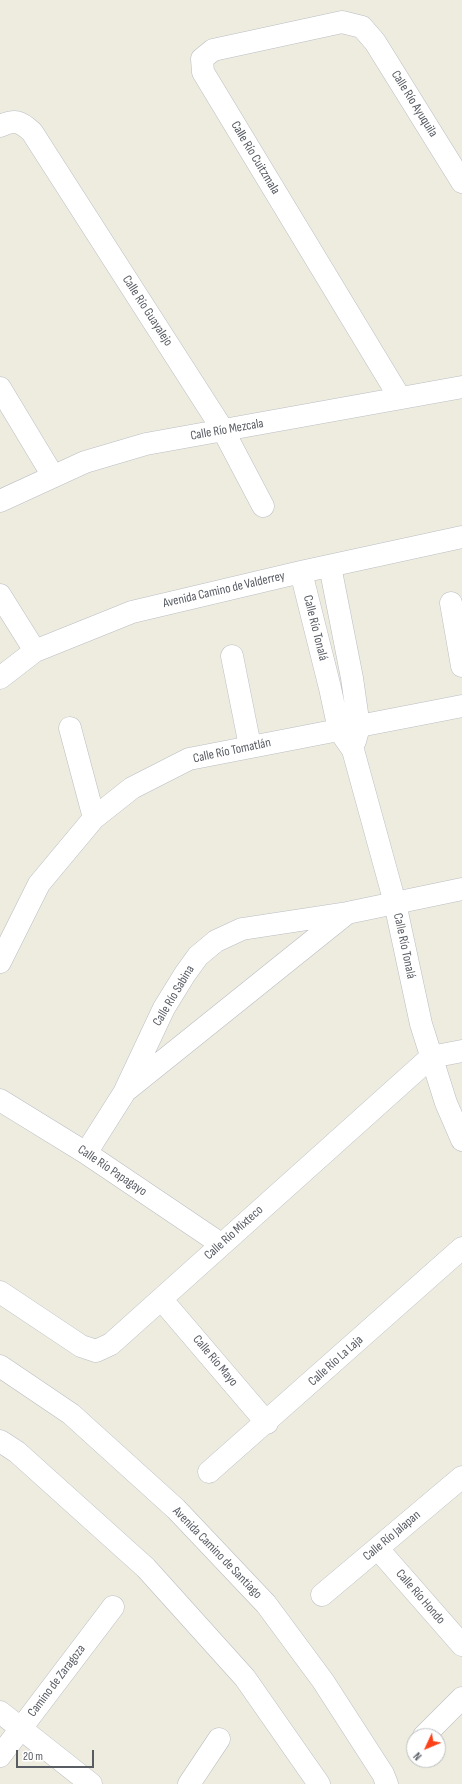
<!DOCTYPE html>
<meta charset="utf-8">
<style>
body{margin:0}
#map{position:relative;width:462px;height:1784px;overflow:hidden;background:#eeecdf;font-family:"Sofia Sans Condensed",sans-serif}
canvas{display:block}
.north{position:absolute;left:406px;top:1728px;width:40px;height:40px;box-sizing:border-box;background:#fff;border:1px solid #bcbec1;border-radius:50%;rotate:226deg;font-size:11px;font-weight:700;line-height:16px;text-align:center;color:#585c63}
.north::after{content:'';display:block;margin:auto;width:14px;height:18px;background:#fc4017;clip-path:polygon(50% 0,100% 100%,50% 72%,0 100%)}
.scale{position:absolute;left:16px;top:1750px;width:78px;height:18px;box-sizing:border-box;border:2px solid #585c63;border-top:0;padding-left:5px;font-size:12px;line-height:14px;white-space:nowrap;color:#585c63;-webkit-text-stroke:3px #fff;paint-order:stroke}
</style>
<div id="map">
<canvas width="462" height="1784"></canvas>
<div class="north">N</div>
<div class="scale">20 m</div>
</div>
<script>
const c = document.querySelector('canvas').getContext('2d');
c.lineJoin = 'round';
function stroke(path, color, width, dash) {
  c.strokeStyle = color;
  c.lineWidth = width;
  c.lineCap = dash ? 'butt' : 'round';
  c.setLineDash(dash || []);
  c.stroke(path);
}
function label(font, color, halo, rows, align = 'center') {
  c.font = font + ' "Sofia Sans Condensed",sans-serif';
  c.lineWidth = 3;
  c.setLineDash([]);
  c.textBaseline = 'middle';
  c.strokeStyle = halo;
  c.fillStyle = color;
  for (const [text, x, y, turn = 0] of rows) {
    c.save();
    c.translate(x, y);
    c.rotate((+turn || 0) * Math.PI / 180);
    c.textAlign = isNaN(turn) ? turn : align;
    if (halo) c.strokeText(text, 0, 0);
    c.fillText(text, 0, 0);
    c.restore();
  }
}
const minor = new Path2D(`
 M0 126C15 119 20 121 32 132L223 430 263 506
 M0 388 53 476
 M400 398 203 72 202 59 213 50 342 22 362 27 375 42 462 182
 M0 501 85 462 146 444 462 387
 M330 566 352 678 359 727 355 741
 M301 572 330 688 339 730 353 750 395 903 421 1024 446 1103 462 1140
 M0 595 35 651
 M451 603 462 666
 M232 656 250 746
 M0 678 35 651 132 612 301 572 462 537
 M70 728 94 818
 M0 962 39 884 94 818 132 788 189 759 462 706
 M128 1089 346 914
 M0 1100 86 1153 221 1244
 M86 1153 124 1093 164 1008 185 974 198 956 216 941 242 929 347 913 462 889
 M0 1292 81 1346 96 1351 111 1344 431 1057 462 1051
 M162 1300 267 1423
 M0 1366 71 1414 176 1509 266 1604 323 1681 383 1774 387 1784
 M0 1441 17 1452 146 1568 245 1678 319 1784
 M209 1472 462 1248
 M378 1549 462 1645
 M322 1595 462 1477
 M0 1712 91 1784
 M424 1736 462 1698
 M0 1756 113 1607
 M189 1784 219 1739`);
const streetNames = [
 ["Calle Río Ayuquila",414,104,58],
 ["Calle Río Cuitzmala",255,158,59],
 ["Calle Río Guayalejo",147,311,57],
 ["Calle Río Mezcala",227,430,-10],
 ["Avenida Camino de Valderrey",224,590,-13],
 ["Calle Río Tonalá",315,628,76],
 ["Calle Río Tomatlán",232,751,-12],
 ["Calle Río Tonalá",404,946,78],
 ["Calle Río Sabina",174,996,-59],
 ["Calle Río Papagayo",112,1171,34],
 ["Calle Río Mixteco",234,1233,-42],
 ["Calle Río Mayo",215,1361,50],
 ["Calle Río La Laja",336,1361,-42],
 ["Calle Río Jalapan",392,1536,-40],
 ["Avenida Camino de Santiago",217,1553,46],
 ["Calle Río Hondo",420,1597,49],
 ["Camino de Zaragoza",57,1681,-53]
];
stroke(minor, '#babdc3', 23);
stroke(minor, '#fff', 22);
label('13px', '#585c63', '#fff', streetNames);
</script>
